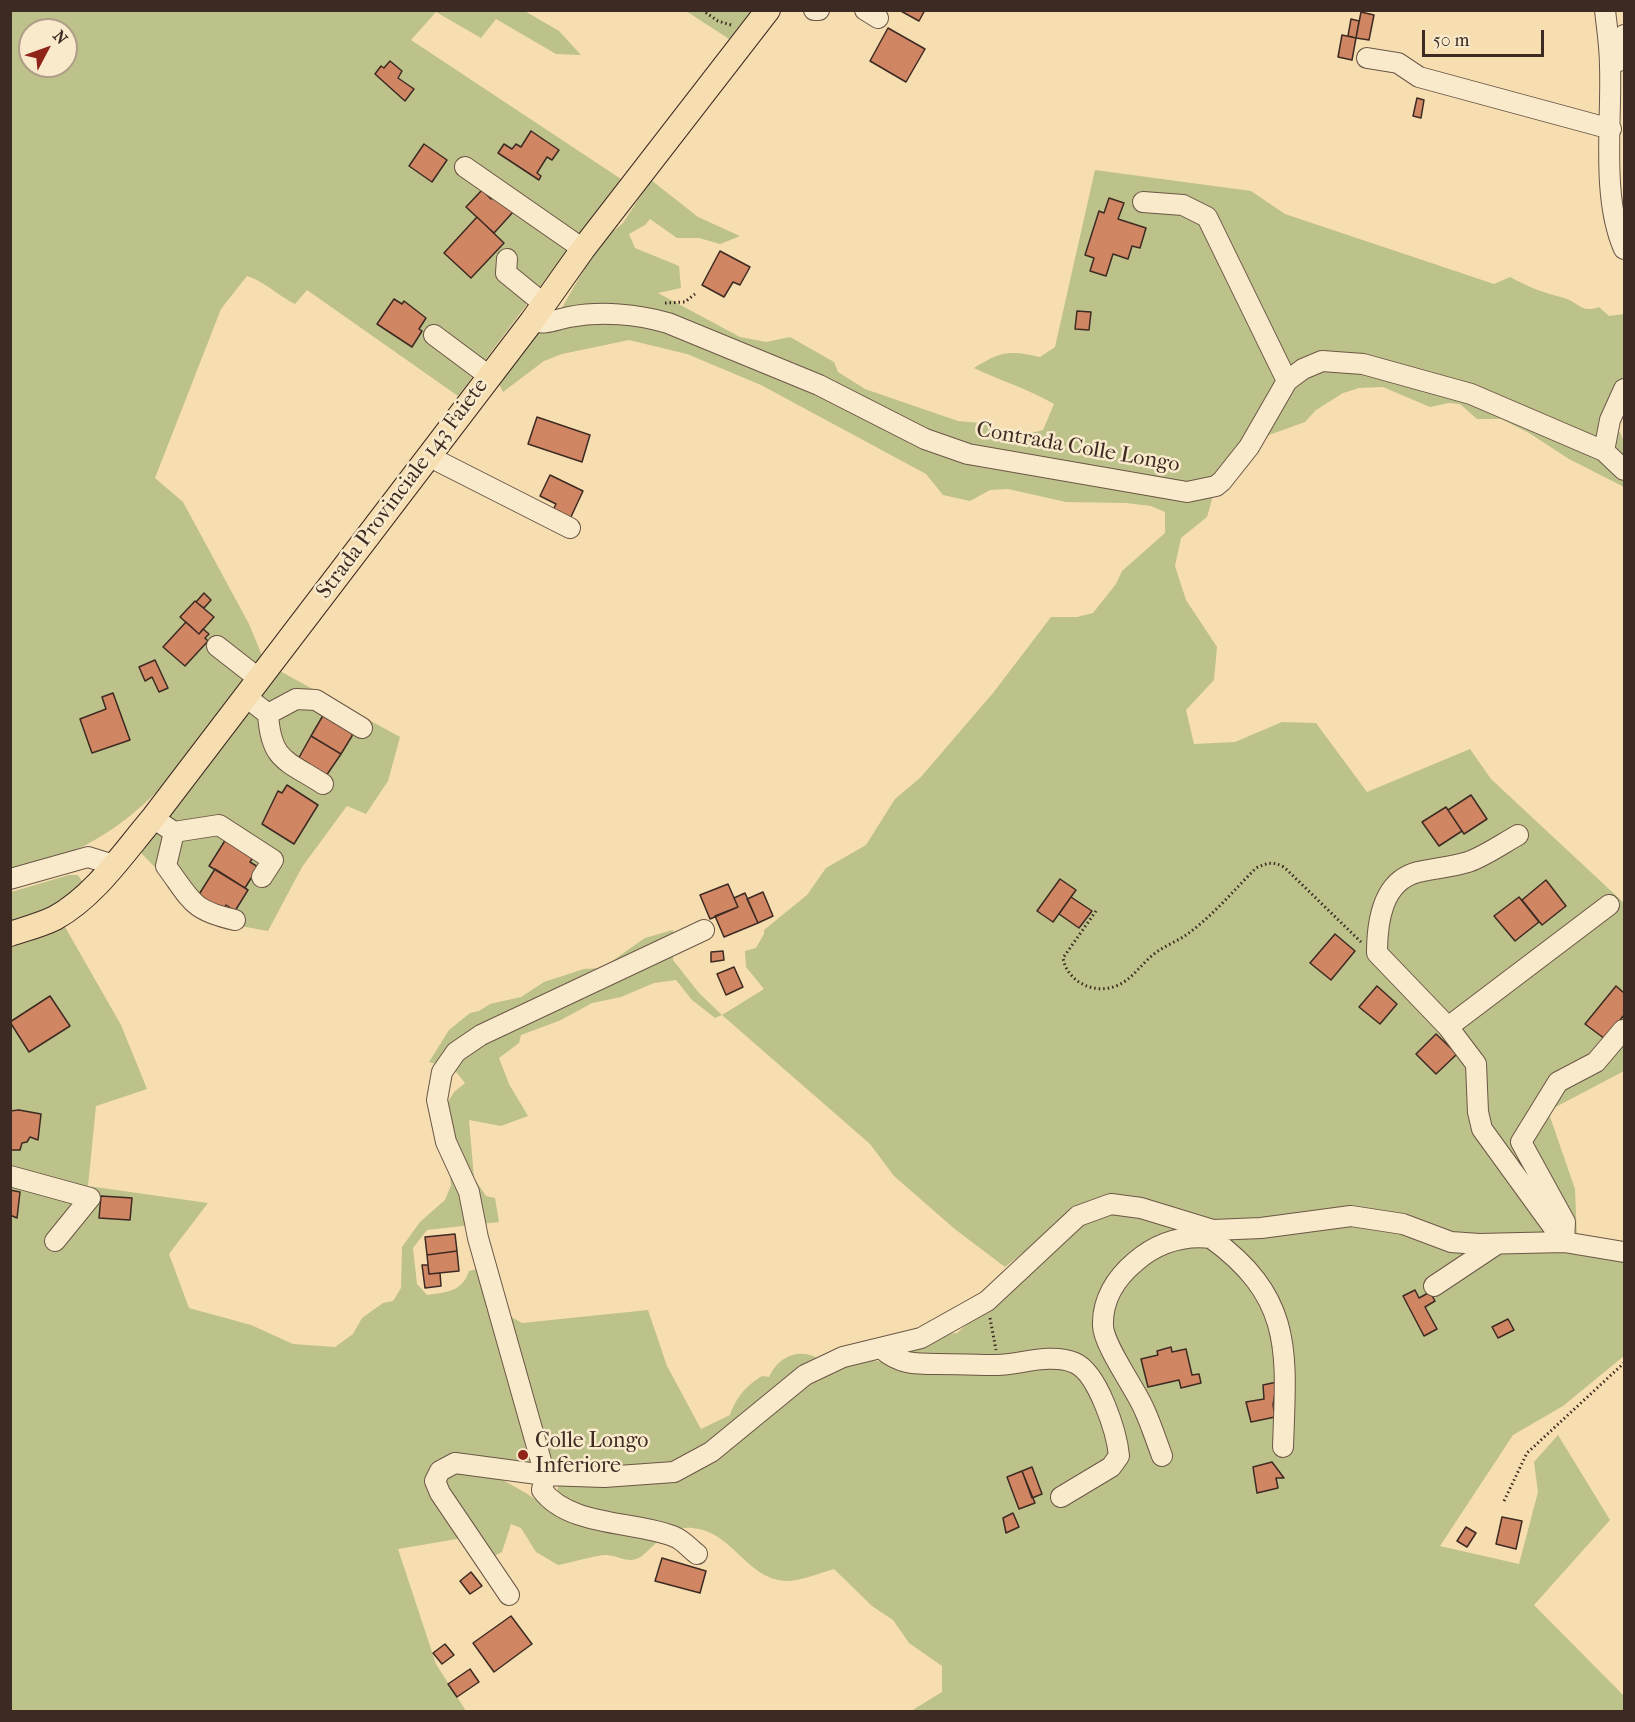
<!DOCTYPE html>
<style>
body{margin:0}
#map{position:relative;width:1635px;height:1722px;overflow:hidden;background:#f6deb1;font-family:"IM FELL French Canon",serif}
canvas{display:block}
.frame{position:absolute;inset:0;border:12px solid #3d2a22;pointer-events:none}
.north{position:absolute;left:18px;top:18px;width:60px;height:60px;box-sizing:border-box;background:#f9eacc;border:2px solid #ae9d88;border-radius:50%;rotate:49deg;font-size:16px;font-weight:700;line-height:24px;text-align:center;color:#3d2a22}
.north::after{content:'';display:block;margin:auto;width:21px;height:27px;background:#8f2418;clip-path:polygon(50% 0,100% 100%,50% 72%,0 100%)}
.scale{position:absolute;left:1422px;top:30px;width:122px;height:27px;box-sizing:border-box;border:3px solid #3d2a22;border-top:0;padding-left:8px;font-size:18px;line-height:21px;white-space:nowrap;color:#3d2a22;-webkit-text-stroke:4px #f9eacc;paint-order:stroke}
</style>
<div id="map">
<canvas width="1635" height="1722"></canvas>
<div class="frame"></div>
<div class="north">N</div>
<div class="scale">50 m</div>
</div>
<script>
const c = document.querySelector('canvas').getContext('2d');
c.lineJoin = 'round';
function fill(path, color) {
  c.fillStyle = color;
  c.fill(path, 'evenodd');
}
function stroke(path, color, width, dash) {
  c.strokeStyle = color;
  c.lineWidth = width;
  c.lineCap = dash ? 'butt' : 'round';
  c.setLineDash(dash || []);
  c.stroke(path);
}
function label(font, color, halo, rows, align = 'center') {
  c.font = font + ' "IM FELL French Canon",serif';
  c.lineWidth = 5;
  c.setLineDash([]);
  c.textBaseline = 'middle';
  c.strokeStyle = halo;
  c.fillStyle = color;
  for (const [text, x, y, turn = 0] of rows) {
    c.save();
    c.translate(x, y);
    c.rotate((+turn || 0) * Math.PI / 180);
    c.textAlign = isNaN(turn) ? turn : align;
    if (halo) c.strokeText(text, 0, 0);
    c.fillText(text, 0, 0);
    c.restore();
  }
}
const green = new Path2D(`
 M523 10 559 31 581 55 556 54 496 19 481 38 436 12 411 40 621 179 458 396 307 290 295 304C278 296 266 282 247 276L221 309 155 478 183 502 249 624 263 658C189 754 140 846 11 870V11ZM30 30H66V66H30Z
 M686 11H751L729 39Z
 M1095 170 1251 191 1285 214 1494 284 1510 277C1528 287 1544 293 1564 298 1577 301 1581 314 1599 307L1609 316 1624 314V378L1608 406 1601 431 1620 432 1624 442V487L1569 459 1529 433 1501 419H1477L1460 404 1449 403 1430 407 1383 387 1359 388 1343 393 1316 410 1305 422 1247 443 1226 472 1218 478 1207 517 1181 538 1175 566 1186 600 1217 647 1214 680 1186 710 1194 744 1235 742 1282 722 1316 723 1367 792 1470 749 1491 779 1624 903V1071L1548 1111 1575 1189 1577 1237 1541 1233 1486 1239 1454 1236 1408 1218 1362 1211 1219 1222 1129 1199 1110 1200 1082 1206 1005 1267 956 1230 894 1176 870 1144 722 1015 715 1018 692 1000 676 980 654 983 621 997 592 1003 561 1020 521 1035 519 1043 499 1058 509 1084 528 1116 501 1126 469 1120 474 1178 486 1196 495 1198 499 1222 427 1230 413 1248 417 1284 427 1295C447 1292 462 1292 469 1271L481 1268 490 1296 488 1304 522 1323 648 1310 667 1366 701 1429 730 1415C737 1396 745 1387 762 1376L769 1377C782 1349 813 1346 831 1370 852 1362 871 1356 892 1365L900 1351 939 1335 957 1333 1086 1221 1113 1214 1181 1226 1193 1244 1210 1247 1233 1235 1279 1232 1309 1227 1382 1225 1462 1246 1473 1254C1522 1244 1575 1250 1624 1258V1356L1563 1406 1513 1435 1440 1546 1519 1564 1538 1492 1534 1462 1558 1435 1610 1520 1534 1605 1624 1696V1711H911L942 1692V1666L909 1643 893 1620 872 1606 834 1569C820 1573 801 1581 785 1581 747 1579 731 1530 692 1528 668 1526 658 1543 642 1556 630 1565 619 1556 607 1555 595 1555 571 1563 558 1565L536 1552 521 1528 511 1524 502 1552 490 1558 474 1536 398 1549 436 1664 466 1711 11 1712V947L65 927 121 1025 147 1089 96 1106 88 1186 208 1203 169 1254 189 1308 251 1325 293 1344 335 1347 353 1334 362 1318 383 1303 393 1301 401 1288 402 1247 420 1222 445 1200 451 1185 450 1176 459 1161 450 1134 445 1107 454 1092 465 1083 453 1068 429 1062 449 1030 470 1013 479 1011 490 1004 521 997 544 982 584 969 602 968 645 938 673 930V960L699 993 722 1015 764 989 746 967 745 951 756 948 764 934V930L807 895 826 868 866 845 895 799 920 778 993 693 1051 617H1077L1093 613 1116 584 1122 571 1165 533V512L1151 506 1126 503 1066 502 1008 489 990 490 970 501 943 495 926 474 761 385 687 354 629 340 562 354 544 361 503 392 499 384 551 310 560 311 593 254 611 233 623 223 651 180 698 217 740 236 720 244 699 238H677L650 219 645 225 629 234 635 248 679 266 681 288 658 293 740 337 766 342 790 337 834 362 838 372 865 389 958 421 980 423 1024 435 1043 430 1054 404C1029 389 1001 381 974 368 1001 351 1009 350 1040 357L1055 347ZM460 1459 557 1466C559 1483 560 1493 549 1506 523 1495 462 1444 439 1480L432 1479C437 1466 446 1463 460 1459Z
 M278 670 400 737 388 781 366 814 347 806 302 867 268 931 207 920 141 853Z
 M69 875H78L83 883C63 905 38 916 11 926V892Z`);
const building = new Path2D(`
 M899 10H925L919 21Z
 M1361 12 1374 15 1369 40 1356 38Z
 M1351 19 1359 21 1356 38 1348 36Z
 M888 28 925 49 906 82 870 61Z
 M1342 35 1356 38 1352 60 1338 57Z
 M390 61 402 71 398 78 414 89 405 101 375 74 381 66 384 68Z
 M1417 98 1424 100 1421 118 1413 116Z
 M531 131 559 150 552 160 547 157 537 173 541 176 539 180 498 153 504 144 512 149 516 144 521 147Z
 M424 144 447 160 432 182 409 166Z
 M482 190 491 199 496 194 514 211 494 233 466 207Z
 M1109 198 1124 203 1118 219 1146 228 1140 248 1132 246 1128 259 1113 254 1106 276 1090 271 1094 258 1085 255 1099 211 1104 213Z
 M477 217 504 243 471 278 444 253Z
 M720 251 750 267 740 285 733 282 724 297 702 285Z
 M394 299 402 304 404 301 426 318 419 329 422 331 412 347 377 324Z
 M1077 311 1091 312 1089 330 1075 329Z
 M537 417 590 435 582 462 528 444Z
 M550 475 583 491 570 519 553 510 556 504 540 496Z
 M204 593 211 600 204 608 196 602Z
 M195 601 214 617 199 634 180 617Z
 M186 622 199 634 203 629 209 634 205 638 208 641 185 666 163 647Z
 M155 660 168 688 159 692 152 677 145 681 139 667Z
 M113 693 130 740 92 753 80 719 106 709 102 697Z
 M325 712 352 731V736L341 754 311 736Z
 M311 736 341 754 326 776 297 761Z
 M287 785 318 805 294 844 262 824 278 791 282 793Z
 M1471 795 1487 819 1464 834 1448 810Z
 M1446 807 1462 831 1439 846 1422 822Z
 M226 839 254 856 250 862 258 867 245 888 209 866Z
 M215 869 248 890 235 911 226 905 223 911 198 896Z
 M1060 879 1076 890 1053 922 1037 911Z
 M1546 880 1566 906 1542 925 1522 900Z
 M728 884 738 907 710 919 700 895Z
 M763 892 773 916 758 923 747 899Z
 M745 893 758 923 724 937 715 916 738 907 734 898Z
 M1071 897 1092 911 1079 928 1059 914Z
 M1519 897 1539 922 1515 941 1494 916Z
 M1335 934 1355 951 1331 980 1310 963Z
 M723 951 724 960 711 962V952Z
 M734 967 743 987 726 995 717 974Z
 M1377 986 1397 1004 1380 1024 1359 1007Z
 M1616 986 1624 993V1015L1605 1039 1585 1024Z
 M50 996 70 1026 29 1052 10 1022Z
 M1436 1034 1457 1054 1436 1074 1416 1054Z
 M19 1110 41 1114 38 1140 30 1137 27 1142 22 1143 20 1150H10V1111Z
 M10 1190 20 1192 17 1218 10 1215Z
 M101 1196 132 1198 130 1220 99 1218Z
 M455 1234 457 1251 427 1255 425 1237Z
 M457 1251 459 1271 429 1274 427 1255Z
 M422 1265H428L429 1274 440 1273 441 1286 425 1288Z
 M1415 1290 1419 1298 1430 1292 1435 1301 1425 1307 1437 1329 1424 1336 1403 1296Z
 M1508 1319 1514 1330 1498 1338 1492 1327Z
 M1171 1347 1172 1352 1186 1349 1192 1375 1199 1374 1201 1383 1181 1388 1179 1380 1148 1387 1141 1359 1158 1355 1157 1351Z
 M1277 1382 1273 1405 1275 1417 1251 1422 1246 1402 1264 1399 1263 1385Z
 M1272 1462 1284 1478H1276L1278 1488 1257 1493 1253 1467Z
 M1032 1467 1042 1494 1032 1498 1022 1471Z
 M1022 1471 1035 1503 1019 1509 1007 1477Z
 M1013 1513 1019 1527 1006 1533 1003 1518Z
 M1502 1517 1522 1521 1516 1549 1496 1544Z
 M1466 1527 1476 1533 1467 1547 1457 1541Z
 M662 1558 706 1571 700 1593 655 1581Z
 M471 1572 482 1586 470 1594 460 1581Z
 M511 1616 532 1644 494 1672 473 1643Z
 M445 1644 454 1655 442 1664 433 1653Z
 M470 1669 479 1682 457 1697 448 1684Z`);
const path = new Path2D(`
 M702 10 718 21 731 25
 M665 303 685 302 695 294
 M1096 911 1063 958C1067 981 1093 995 1116 986 1132 980 1141 964 1154 954 1164 946 1176 942 1186 935 1212 917 1234 890 1256 868 1267 863 1273 861 1284 867L1361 942
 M990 1318 996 1350
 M1504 1501 1527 1453 1624 1363`);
const minor = new Path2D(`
 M814 10H819
 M865 10 878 18
 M1605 10C1607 29 1610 47 1610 66 1612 122 1601 197 1624 249
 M1367 58 1398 63 1419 77 1611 129
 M1610 63 1619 61 1624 35
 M465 167 583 249
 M1143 202 1183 205 1207 217 1287 381
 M507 259 506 273 544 304
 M532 321C546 325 554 320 569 317 601 311 637 314 668 323L819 385 925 439 968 454 1187 492 1216 486 1222 481 1249 447 1287 381 1303 369 1322 361 1363 364 1471 394 1604 451
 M434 335 489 376
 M1624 389 1610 420 1604 451 1624 470
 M428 456 570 528
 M217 646 258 678
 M245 696 268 714C271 761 286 760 323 784
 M268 714 296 699 316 700 362 728
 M153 818 174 832 219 825 273 860 262 877
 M174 832 166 866C192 901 191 910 235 920
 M1518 835C1502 844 1485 856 1468 862 1452 867 1435 868 1418 872 1382 881 1377 922 1377 953L1448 1027 1476 1064 1478 1112 1482 1129 1564 1242 1565 1222 1521 1142 1558 1082 1596 1062 1623 1030
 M10 879 88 857 114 865
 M1448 1027 1609 905
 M10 1176 90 1198 55 1241
 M1211 1238C1295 1299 1286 1354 1283 1447
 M1434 1286 1497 1244
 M882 1349C899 1364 915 1364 937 1364 957 1364 977 1365 997 1365 1022 1364 1051 1353 1075 1363 1098 1373 1117 1433 1119 1456L1111 1467 1061 1497
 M1162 1456C1156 1440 1151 1424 1144 1409 1135 1388 1104 1346 1103 1326 1102 1300 1116 1278 1135 1262 1157 1243 1183 1235 1211 1238L1212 1236
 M697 1554C690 1549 683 1540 675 1537 637 1521 569 1527 542 1490L545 1475 478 1238 469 1192 446 1142 437 1100 442 1072 456 1052 481 1035 704 930
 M509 1595 440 1493 435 1481 440 1471 455 1463 545 1475 604 1477 674 1472 711 1452 805 1375 843 1357 921 1338 987 1301 1078 1216 1111 1204 1141 1208 1213 1230 1261 1228 1351 1216 1403 1224 1451 1242 1479 1244 1564 1242 1624 1252`);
const major = new Path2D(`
 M10 934C25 929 41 925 55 918 95 896 124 852 153 818L532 321 583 249 768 10`);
const markers = [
 [523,1455,6,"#8f2418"]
];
const streetNames = [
 ["Contrada Colle Longo",1078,448,10],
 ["Strada Provinciale 143 Faiete",403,489,-53]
];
const poiNames = [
 ["Colle Longo",535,1442],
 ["Inferiore",535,1467]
];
fill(green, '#bdc18a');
fill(building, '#d08663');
stroke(building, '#3d2a22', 1.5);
stroke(minor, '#6b5746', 22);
stroke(major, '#3d2a22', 26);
stroke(path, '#3d2a22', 3, [1.5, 3]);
stroke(minor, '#f9eacc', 20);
stroke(major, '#f6deb1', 24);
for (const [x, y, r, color] of markers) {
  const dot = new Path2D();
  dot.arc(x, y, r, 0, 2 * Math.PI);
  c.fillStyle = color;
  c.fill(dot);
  stroke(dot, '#f9eacc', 2);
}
label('22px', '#3d2a22', '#f9eacc', streetNames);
label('22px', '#3d2a22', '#f9eacc', poiNames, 'left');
</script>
